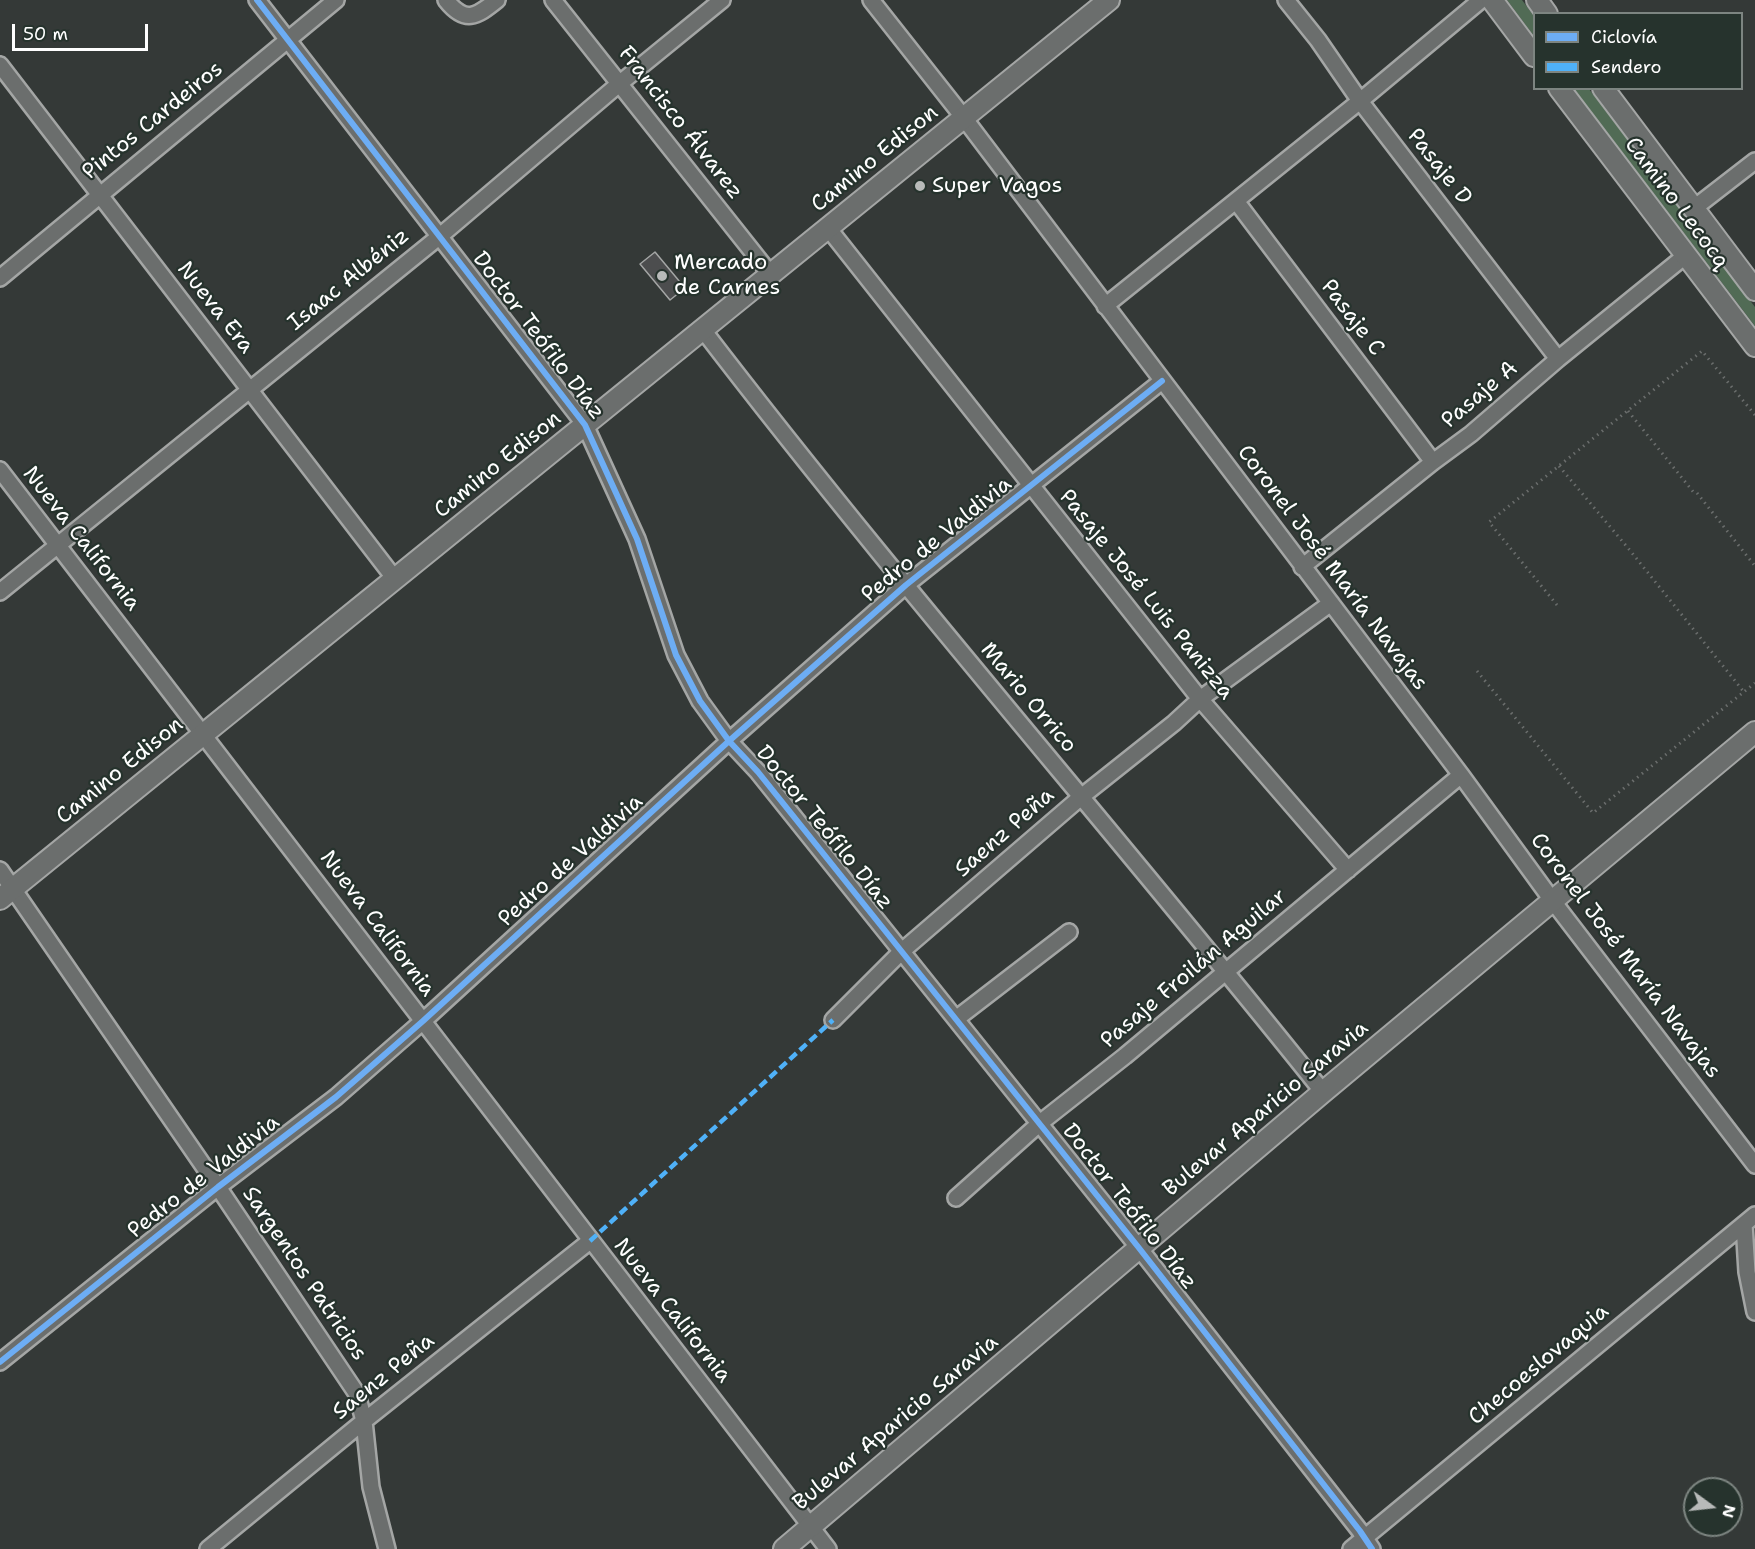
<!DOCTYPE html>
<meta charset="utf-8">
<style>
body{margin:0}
#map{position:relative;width:1755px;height:1549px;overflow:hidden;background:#343937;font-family:"Shantell Sans",sans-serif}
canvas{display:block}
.legend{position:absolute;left:1533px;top:12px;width:210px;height:78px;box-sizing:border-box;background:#26332d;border:2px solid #7d8581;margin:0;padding:8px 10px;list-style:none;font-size:18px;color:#fff}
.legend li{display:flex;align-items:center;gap:12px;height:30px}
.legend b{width:30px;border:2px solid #7d8581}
.north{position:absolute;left:1683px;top:1477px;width:60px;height:60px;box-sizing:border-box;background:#26332d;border:2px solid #7d8581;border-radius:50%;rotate:105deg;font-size:16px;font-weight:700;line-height:24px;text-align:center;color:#fff}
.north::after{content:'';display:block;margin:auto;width:21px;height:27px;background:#b8bab9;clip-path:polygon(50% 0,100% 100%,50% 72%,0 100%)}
.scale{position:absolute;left:12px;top:24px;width:136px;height:27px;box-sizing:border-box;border:3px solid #fff;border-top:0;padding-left:8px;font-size:18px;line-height:21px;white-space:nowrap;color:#fff;-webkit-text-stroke:4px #26332d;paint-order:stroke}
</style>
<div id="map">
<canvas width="1755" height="1549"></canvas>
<ul class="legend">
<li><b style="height:8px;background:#6dadf4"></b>Ciclovía</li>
<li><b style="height:8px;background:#4fb1f8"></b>Sendero</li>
</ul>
<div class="north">N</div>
<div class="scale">50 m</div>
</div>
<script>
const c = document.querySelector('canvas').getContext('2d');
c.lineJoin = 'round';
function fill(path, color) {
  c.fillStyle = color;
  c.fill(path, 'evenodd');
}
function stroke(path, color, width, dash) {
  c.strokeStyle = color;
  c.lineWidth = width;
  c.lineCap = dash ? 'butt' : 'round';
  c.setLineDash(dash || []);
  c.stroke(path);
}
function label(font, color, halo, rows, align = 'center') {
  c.font = font + ' "Shantell Sans",sans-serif';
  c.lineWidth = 4.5;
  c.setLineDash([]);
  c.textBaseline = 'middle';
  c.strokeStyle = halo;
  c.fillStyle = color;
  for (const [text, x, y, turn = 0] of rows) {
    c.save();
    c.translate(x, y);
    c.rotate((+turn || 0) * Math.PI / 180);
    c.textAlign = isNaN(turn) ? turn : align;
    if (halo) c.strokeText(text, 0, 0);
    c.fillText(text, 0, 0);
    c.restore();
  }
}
const green = new Path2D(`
 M1507 0H1522L1534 16V36Z
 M1574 89H1589L1755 307V326Z`);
const building = new Path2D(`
 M655 252 685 288 670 300 640 264Z`);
const path = new Path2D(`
 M1628 411 1695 494
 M1559 466 1628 548 1744 692
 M1697 493 1755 566
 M1557 605 1489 522 1702 351 1755 415
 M1477 671 1593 813 1755 683`);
const minor = new Path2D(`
 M257 0 585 425 637 539 676 655 700 701 729 741 758 772 1139 1248 1360 1531 1372 1549
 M446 0C465 24 476 17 497 0
 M553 0 771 275
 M871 0 964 118 1461 775 1552 900 1755 1165
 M1286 0 1318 40 1360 101 1558 359
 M0 65 395 579
 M1236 201 1433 462
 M1693 209 1755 161
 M828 228 1200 699 1348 870
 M0 278 336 0
 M1105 306 1360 101 1481 0
 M703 330C902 590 1119 836 1323 1092
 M0 470 828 1549
 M1302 567 1433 462 1471 434 1558 359 1685 256
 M0 592 440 236 619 84 722 0
 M0 870 218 1187 357 1394 364 1421 371 1487 387 1549
 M956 1019 1069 932
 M833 1020 902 951 1081 797 1174 723 1200 699 1331 603
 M956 1198 1040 1123 1125 1056 1461 775
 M1744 1224 1747 1272 1755 1312
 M0 1362 218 1187 336 1097 423 1021 729 741 906 585 1162 381
 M208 1549 364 1421 590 1241
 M1351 1549 1755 1215`);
const tertiary = new Path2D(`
 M1492 0 1534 56
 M1537 0 1547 14
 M1559 88 1755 346
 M1603 88 1755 290
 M0 899 1109 0
 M784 1549 1323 1092 1755 732`);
const quiet = new Path2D(`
 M590 1241 833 1020`);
const cycleway = new Path2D(`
 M257 0 585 425 637 539 676 655 700 701 729 741 758 772 1139 1248 1360 1531 1372 1549
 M0 1362 218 1187 336 1097 423 1021 729 741 906 585 1162 381`);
const markers = [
 [920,186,6,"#b8bab9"],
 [662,276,6,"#b8bab9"]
];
const streetNames = [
 ["Pintos Cardeiros",153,121,-39],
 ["Francisco Álvarez",680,123,52],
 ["Camino Edison",875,159,-39],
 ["Pasaje D",1439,167,52],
 ["Camino Lecocq",1676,203,53],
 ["Isaac Albéniz",349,280,-39],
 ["Nueva Era",215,308,52],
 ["Pasaje C",1352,318,53],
 ["Doctor Teófilo Díaz",538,336,53],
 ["Pasaje A",1480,395,-40],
 ["Camino Edison",498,465,-39],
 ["Nueva California",81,539,52],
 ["Pedro de Valdivia",937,540,-39],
 ["Coronel José María Navajas",1332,568,53],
 ["Pasaje José Luis Panizza",1146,595,51],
 ["Mario Orrico",1028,698,50],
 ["Camino Edison",120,771,-39],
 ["Doctor Teófilo Díaz",824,828,51],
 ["Saenz Peña",1005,833,-41],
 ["Pedro de Valdivia",571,861,-42],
 ["Nueva California",377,924,53],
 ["Coronel José María Navajas",1625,956,53],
 ["Pasaje Froilán Aguilar",1194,969,-40],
 ["Bulevar Aparicio Saravia",1266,1109,-40],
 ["Pedro de Valdivia",204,1177,-38],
 ["Doctor Teófilo Díaz",1129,1207,52],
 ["Sargentos Patricios",304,1274,56],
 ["Nueva California",672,1311,52],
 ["Checoeslovaquia",1539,1365,-40],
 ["Saenz Peña",384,1377,-39],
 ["Bulevar Aparicio Saravia",896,1423,-40]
];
const poiNames = [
 ["Super Vagos",932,186],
 ["Mercado",674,263],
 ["de Carnes",674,288]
];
fill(green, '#516b55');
fill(building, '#4c4d4e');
stroke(building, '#a4a6a5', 1.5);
stroke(minor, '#a4a6a5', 20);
stroke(tertiary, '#a4a6a5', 24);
stroke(path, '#6b6e6d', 3, [1.5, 4.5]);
stroke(minor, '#6b6e6d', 15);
stroke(tertiary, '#6b6e6d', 20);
stroke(quiet, '#4fb1f8', 4.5, [9, 4.5]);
stroke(cycleway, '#6dadf4', 6);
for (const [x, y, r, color] of markers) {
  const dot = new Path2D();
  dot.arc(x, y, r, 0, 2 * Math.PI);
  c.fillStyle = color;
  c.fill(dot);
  stroke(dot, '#26332d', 2);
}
label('22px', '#fff', '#26332d', streetNames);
label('22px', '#fff', '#26332d', poiNames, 'left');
</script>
